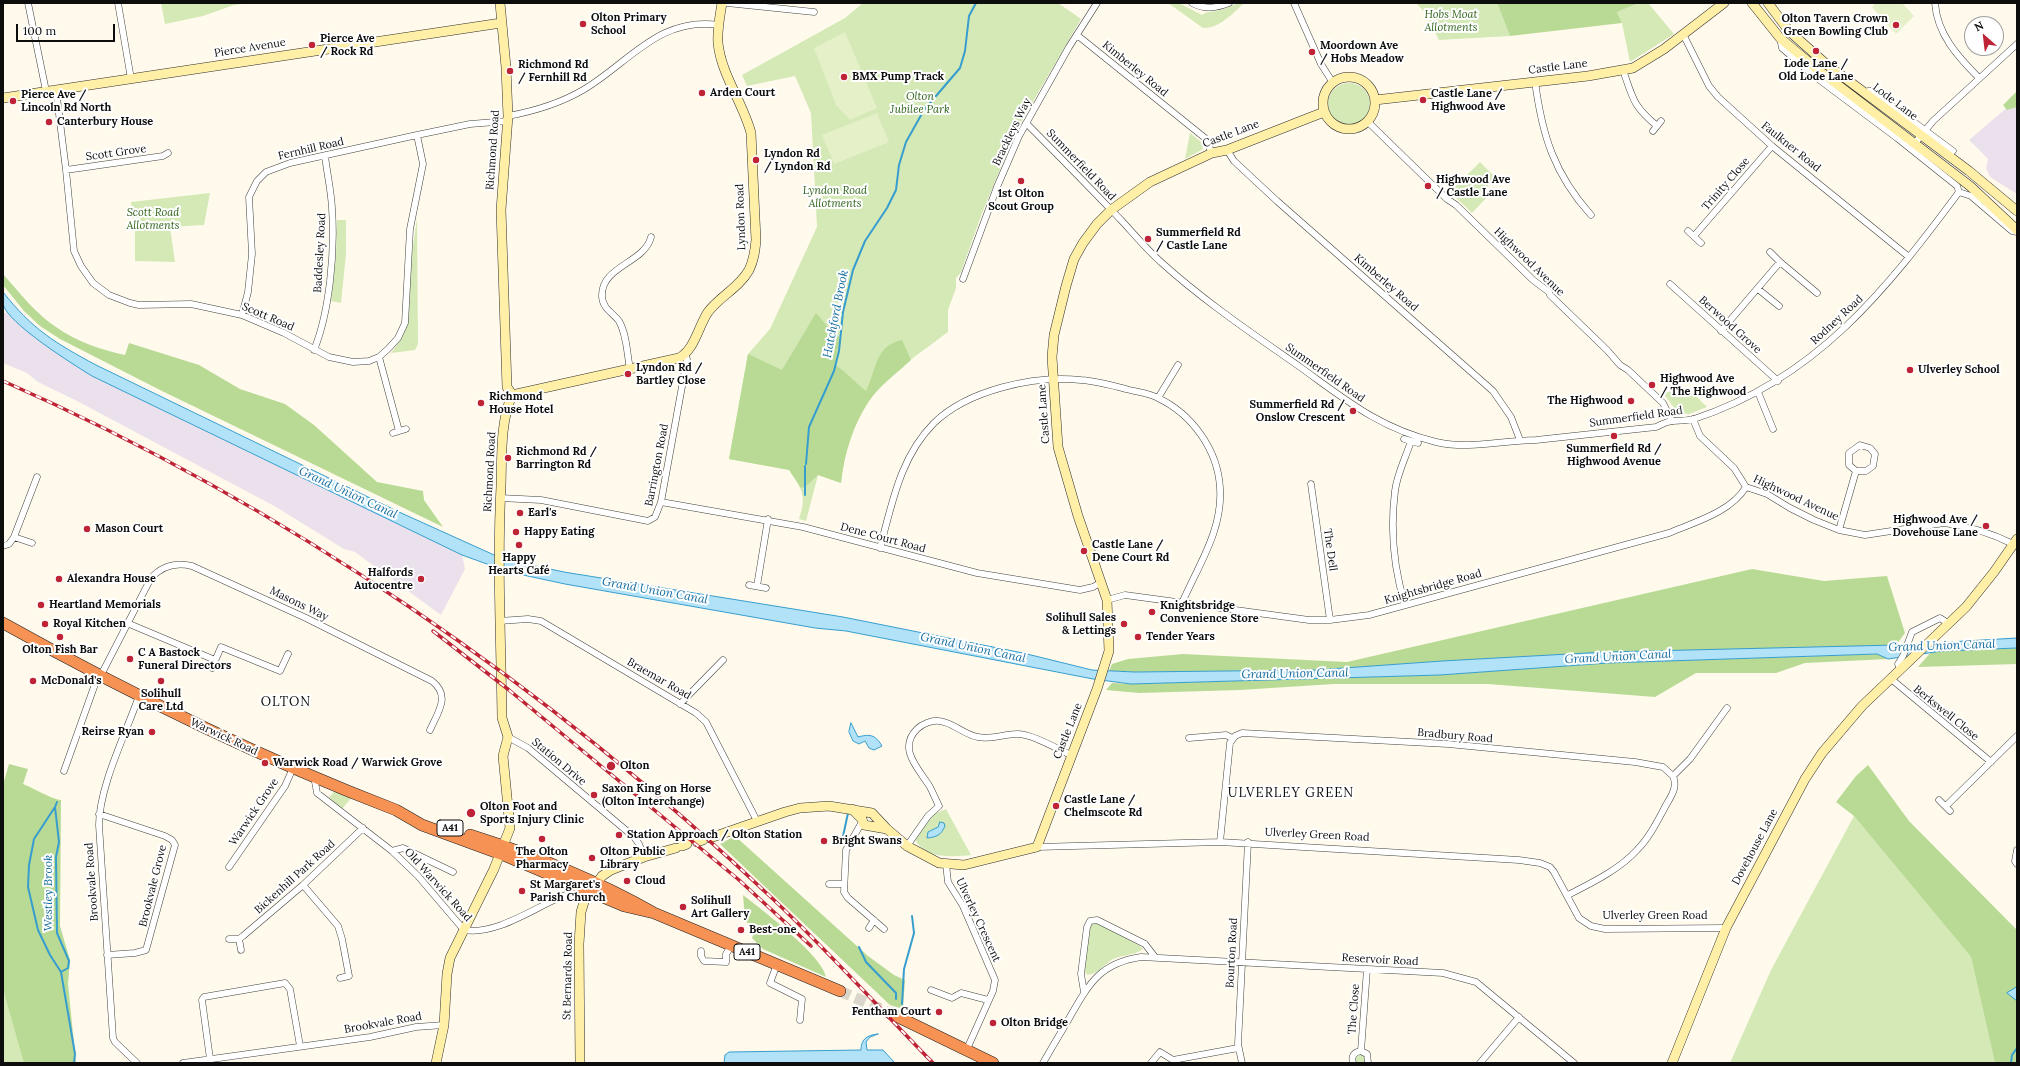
<!DOCTYPE html>
<meta charset="utf-8">
<style>
body{margin:0}
#map{position:relative;width:2020px;height:1066px;overflow:hidden;background:#fffaec;font-family:Lora,serif}
canvas{display:block}
.frame{position:absolute;inset:0;border:4px solid #0d0d0d;pointer-events:none}
.north{position:absolute;left:1964px;top:16px;width:40px;height:40px;box-sizing:border-box;background:#fff;border:1px solid #9e9e9e;border-radius:50%;rotate:332deg;font-size:11px;font-weight:700;line-height:16px;text-align:center;color:#0d0d0d}
.north::after{content:'';display:block;margin:auto;width:14px;height:18px;background:#be2436;clip-path:polygon(50% 0,100% 100%,50% 72%,0 100%)}
.scale{position:absolute;left:16px;top:24px;width:99px;height:18px;box-sizing:border-box;border:2px solid #0d0d0d;border-top:0;padding-left:5px;font-size:12px;line-height:14px;white-space:nowrap;color:#0d0d0d;-webkit-text-stroke:3px #fff;paint-order:stroke}
</style>
<div id="map">
<canvas width="2020" height="1066"></canvas>
<div class="frame"></div>
<div class="north">N</div>
<div class="scale">100 m</div>
</div>
<script>
const c = document.querySelector('canvas').getContext('2d');
c.lineJoin = 'round';
function fill(path, color) {
  c.fillStyle = color;
  c.fill(path, 'evenodd');
}
function stroke(path, color, width, dash) {
  c.strokeStyle = color;
  c.lineWidth = width;
  c.lineCap = dash ? 'butt' : 'round';
  c.setLineDash(dash || []);
  c.stroke(path);
}
function label(font, color, halo, rows, align = 'center') {
  c.font = font + ' Lora,serif';
  c.lineWidth = 4;
  c.setLineDash([]);
  c.textBaseline = 'middle';
  c.strokeStyle = halo;
  c.fillStyle = color;
  for (const [text, x, y, turn = 0] of rows) {
    c.save();
    c.translate(x, y);
    c.rotate((+turn || 0) * Math.PI / 180);
    c.textAlign = isNaN(turn) ? turn : align;
    if (halo) c.strokeText(text, 0, 0);
    c.fillText(text, 0, 0);
    c.restore();
  }
}
const industrial = new Path2D(`
 M2017 99V194L1990 177 1986 168 1988 159 1969 140Z
 M8 311 15 320 49 347 92 376 462 555 465 569 441 615 355 552 344 549 276 507 79 402 38 382 27 373 3 363V312L5 313Z`);
const green = new Path2D(`
 M161 3H249L234 5 203 16 165 24Z
 M863 3H1058L1081 19 1017 129 982 213 961 272 956 278V288L948 310V332C923 351 886 375 869 401 853 425 844 454 841 483L818 475 806 521 799 519C807 496 802 490 790 470L729 459 748 354 770 329 817 227 811 113 795 76 747 86 742 75 845 18Z
 M1168 3H1179L1202 15C1208 10 1213 13 1220 10 1229 8 1234 3 1244 3 1232 14 1220 28 1203 28Z
 M1416 3H1497L1510 36 1439 40 1426 14Z
 M1639 3H1648L1674 34 1630 62 1622 23 1617 12Z
 M1328 104a21 21 0 1 1 42 0a21 21 0 1 1-42 0Z
 M1190 133 1201 142 1203 149 1185 159Z
 M1480 162 1496 178 1485 189 1490 194 1472 213 1450 192Z
 M210 193 204 225 170 227 175 262 135 261V229L131 202Z
 M417 218 418 344 415 350 391 353 403 336 407 325 411 261Z
 M337 220H346V254L341 303 331 301 336 255Z
 M1685 389 1691 391 1707 407 1689 414 1678 413 1663 393Z
 M335 790 352 797 342 809 329 798Z
 M946 809 971 855C952 857 924 859 915 839L934 814Z
 M1854 816 1971 957 1995 1063H1730L1771 970Z
 M1093 923H1097L1140 946 1143 949C1136 955 1122 955 1113 959 1105 964 1096 975 1087 975L1084 970 1090 925Z
 M3 989 25 1060 24 1063H3Z
 M1360 1054 1365 1056 1366 1063H1355V1059Z`);
const forest = new Path2D(`
 M1497 3H1639L1617 12 1622 23 1510 36Z
 M2017 91V107L2007 110 2003 105Z
 M3 274C19 292 36 314 56 327 75 341 102 350 125 355L129 343 199 365 240 389 285 404 314 425 377 482 423 491 424 500 443 527 162 391 60 339 40 326 24 311 3 285Z
 M816 313 833 333 840 337 835 365C847 372 854 382 866 391 877 370 874 346 902 340L911 360C897 373 880 385 869 401 853 425 844 454 841 483L818 475 806 486 801 488 789 470 729 459 748 354 782 370Z
 M1752 569 1824 581 1887 576 1905 633 1896 645 1442 661 1316 670 1135 672 1109 671 1112 664 1128 659 1183 654 1347 662Z
 M2017 648V664L1918 667 1932 651Z
 M1878 654 1888 659 1805 663 1776 673H1696L1655 697 1488 684H1334L1240 690 1139 693 1106 690 1112 683 1131 684 1440 675 1608 663Z
 M9 764 28 769 23 784C31 787 54 800 61 800L60 926 70 960 68 984 76 1063H24L3 989V785Z
 M1868 765 1909 821 2017 930V1063H1995L1971 957 1854 816 1836 802 1856 776Z
 M735 836 868 956 894 975 905 980 903 1009 890 1005 720 844Z
 M743 895C761 909 823 956 826 977L763 949 752 938 755 931 745 920Z`);
const pitch = new Path2D(`
 M1876 3H1902L1914 16 1896 34 1872 7Z
 M845 32 877 108 850 120 836 105 814 48Z
 M877 113 889 142 834 164 822 135Z`);
const water = new Path2D(`
 M3 292C32 329 55 343 96 365L399 512 503 559 564 572 843 617 1023 653 1092 670 1135 672 1316 670 1442 661 1605 652 1896 645 2017 638V648L1942 651 1888 659 1877 654 1608 663 1440 675 1131 684 1093 679 846 631 815 628 565 584 509 572 462 555 92 376C74 365 7 323 3 304 2 301 3 296 3 292Z
 M851 723 858 737C869 734 875 734 882 746L874 750 869 748 865 741 859 744 853 741 849 732Z
 M940 822 944 823 945 826C941 835 937 837 927 838L928 832 938 827Z
 M2017 987V1001L2007 993Z
 M878 1034 870 1037 866 1042 867 1050H883L895 1063H724L725 1055 729 1052 861 1050C861 1040 866 1035 878 1034Z`);
const stream = new Path2D(`
 M806 464 809 427 834 371 839 351 843 312 853 270 865 241 887 208 896 190 899 165 906 142 924 110 960 68 965 51 969 16 976 3
 M805 495V466
 M57 802 55 807 59 842 56 857 57 933 69 961 68 968 61 972
 M55 807 34 839 29 865 28 887 38 930 50 955 61 972 75 1054 74 1063
 M842 841 848 813
 M859 947 866 962 896 993V999
 M902 1004 904 969 914 933 912 916
 M2011 1063 2012 1055 2017 1048`);
const highwayTunnel = new Path2D(`
 M840 991 890 1013`);
const street = new Path2D(`
 M28 3 46 91
 M118 3 131 79
 M727 3 814 12
 M1192 3C1205 10 1216 8 1229 3
 M1294 3 1321 64 1333 83
 M1935 3C1937 34 1958 57 1979 78
 M1683 34 1709 86 1718 97 1772 146 1909 257
 M1077 35 1205 138 1212 153
 M1780 38 1782 48 1813 75 1897 138 1957 186 1959 192 1971 196 2012 231 2017 232
 M1623 70C1633 99 1633 106 1657 126
 M1535 81C1542 135 1554 174 1591 215
 M56 90 66 170 74 251 81 266 93 283 109 295 130 303 139 305 191 304 242 315 284 333 329 357 353 362 369 361 379 357 388 349 398 338 405 323 410 229 423 164 417 135
 M1866 95 1868 91H1872L1953 151
 M508 116C535 111 559 104 583 90 629 63 659 16 719 25
 M1367 121 1447 199 1456 205 1533 280 1549 292 1550 295 1607 350 1620 365 1628 370 1663 403 1672 421
 M1026 123C1058 155 1089 187 1121 220 1134 234 1147 250 1162 263 1204 301 1253 334 1300 367 1346 400 1379 428 1436 442 1470 450 1503 440 1536 440L1656 427C1661 425 1667 421 1673 421 1680 420 1687 421 1694 419 1816 379 1886 290 1959 192
 M1653 131 1661 121
 M1915 143 1933 121 2017 44
 M1227 150 1234 161 1277 201 1493 391 1511 417 1520 440
 M66 170 163 156 168 153
 M1688 231 1701 243
 M1694 236 1772 146
 M1770 252 1780 262
 M963 279 997 187 1019 136 1069 47 1097 3
 M1670 284 1778 381
 M1758 289 1779 306
 M242 315 248 292 252 254 249 197 257 181 266 172 290 163 417 135 470 124 508 121
 M1721 331 1780 262 1817 293
 M314 350C330 311 335 250 332 208 331 190 327 173 325 156
 M379 357 399 431
 M630 369C627 354 627 335 619 321 613 313 602 308 602 296 601 266 645 263 651 237
 M1758 392 1773 429
 M1158 398 1178 365
 M1693 419 1700 436 1734 468 1746 487 1767 494 1790 508 1814 520 1839 530 1865 535 1944 523C1969 526 1991 533 2013 544
 M393 433 406 429
 M1404 439 1418 443
 M1311 484 1330 620
 M500 498 541 500 648 521 655 517 661 502 687 359 685 354
 M661 502 803 527 977 573 1080 590 1093 587 1100 583
 M1839 530 1856 471 1849 465V453L1860 445 1870 448 1875 454 1873 466 1866 471H1856
 M14 537 32 543
 M3 546 9 544 14 537 37 477
 M880 548C892 504 900 457 934 423 968 390 1034 375 1081 380 1096 381 1111 385 1126 389 1136 392 1149 393 1158 398 1192 414 1218 450 1220 488 1223 530 1198 566 1182 603
 M749 585 766 588
 M757 586 768 519
 M1107 600 1125 595 1309 620H1330L1369 615 1669 533C1695 522 1731 512 1746 487
 M1405 605C1393 566 1390 531 1395 491 1397 474 1406 457 1411 441
 M499 621 528 619 541 621 696 713 706 722 757 821
 M127 623 215 660
 M212 668 221 647 280 671 288 654
 M1900 669 1898 664 1903 656 1912 632 1940 618 1949 624
 M100 677 151 578C162 566 176 562 192 566L306 618 432 681C451 696 438 712 430 730
 M1890 678 1991 762
 M680 704 723 660
 M508 737 528 748 634 837 639 844 644 857
 M1189 738 1226 735 1232 738
 M64 771 94 687
 M314 776 317 793 392 851 418 876 464 930C499 936 540 903 573 892
 M1939 800 1950 811
 M1946 806 2017 736
 M99 814 165 836 172 840 175 845 146 950 135 953 107 955
 M862 822 846 850 844 892 848 898 884 929
 M1220 842 1230 743 1235 736 1242 733 1448 744 1635 762 1663 767 1673 776
 M907 846 928 816 939 806C936 800 933 793 930 787 919 769 897 749 917 729 922 724 932 720 939 721 953 722 964 735 978 737 992 740 1004 734 1017 734 1033 734 1057 749 1071 755
 M1037 847 1220 842 1519 860 1540 863 1550 867 1554 872 1579 918 1591 926 1605 929 1726 928
 M2017 850 2015 861 2017 864
 M392 851 403 848 453 872
 M946 864 948 882 963 906 995 980 993 991 967 1049
 M229 867 285 786 293 768
 M829 884H844
 M303 885 338 926 342 939 349 976 340 978
 M1568 895C1591 883 1619 870 1637 850 1649 838 1657 822 1665 807 1671 796 1678 788 1673 776L1690 759 1727 708
 M869 928 874 920
 M229 939H239L243 936 303 885 363 828
 M239 939 241 950
 M701 951V956L704 961 726 962V954L732 945
 M777 964 770 983 802 999 800 1020
 M931 990 952 998 961 993 988 1000
 M1084 992 1081 974 1087 927 1090 921 1097 920 1145 944 1155 957
 M1361 1051 1367 969
 M210 1059 202 1000 204 997 285 983 290 989 300 1046
 M137 1063 115 1042 113 1038 99 825C99 787 126 733 139 696
 M183 1063 370 1037 416 1027 444 1025
 M1043 1063C1052 1047 1062 1031 1071 1015 1090 982 1101 963 1141 957L1443 973 1476 982 1574 1063
 M1151 1063 1160 1052 1173 1060 1238 1048
 M1242 1063 1238 1044 1248 842
 M1353 1063C1351 1056 1354 1052 1361 1051L1367 1054 1368 1063
 M1480 1063 1519 1017`);
const secondary = new Path2D(`
 M1752 3 1780 38 1817 69 1970 186 2017 230
 M1768 3 1789 31 1825 63 1969 171 2017 211
 M1323 103a26 26 0 1 1 52 0a26 26 0 1 1-52 0Z
 M3 98 501 23
 M1375 100 1588 76 1633 68 1664 49 1724 3
 M512 395 679 358C695 349 698 327 708 312 720 296 739 288 749 270 754 260 755 251 756 240L751 133C743 103 721 74 718 43 717 30 720 16 722 3
 M852 809 862 819 864 825 887 829
 M710 838 785 812 800 808 829 806 872 813 887 829 907 846 939 863 964 865 1037 847 1097 689 1109 651 1107 600 1078 516 1058 447 1052 357 1054 335 1066 286 1074 259 1083 243 1097 224 1111 210 1150 182 1212 153 1227 150 1324 112
 M697 842 703 840
 M682 846 687 844
 M436 1063 444 1025 447 974 450 958 494 869 510 828 503 756 508 737 502 718C501 640 497 564 501 486 502 456 500 423 512 395L507 387 501 210 508 116 506 67 500 3
 M580 1063 579 944 581 912 585 899 602 876 611 870 644 857 676 848
 M1672 1063 1726 928 1805 779 1822 753 1862 706 1966 607 1994 572 2017 539`);
const highway = new Path2D(`
 M3 623C130 694 260 758 396 810L422 825 501 854 624 906 654 913
 M470 835C534 855 596 880 654 913L840 991
 M890 1013 993 1063`);
const rail = new Path2D(`
 M3 381C285 505 550 688 774 900 829 952 880 1009 933 1063
 M433 631 509 690 739 880 811 946`);
const markers = [
 [583,24,4,"#be2436"],
 [1896,25,4,"#be2436"],
 [312,45,4,"#be2436"],
 [1816,51,4,"#be2436"],
 [1312,52,4,"#be2436"],
 [510,71,4,"#be2436"],
 [844,77,4,"#be2436"],
 [702,93,4,"#be2436"],
 [1423,100,4,"#be2436"],
 [13,101,4,"#be2436"],
 [49,122,4,"#be2436"],
 [756,160,4,"#be2436"],
 [1021,181,4,"#be2436"],
 [1428,186,4,"#be2436"],
 [1148,239,4,"#be2436"],
 [1910,370,4,"#be2436"],
 [628,374,4,"#be2436"],
 [1652,385,4,"#be2436"],
 [1631,401,4,"#be2436"],
 [481,403,4,"#be2436"],
 [1353,411,4,"#be2436"],
 [1614,436,4,"#be2436"],
 [508,458,4,"#be2436"],
 [520,513,4,"#be2436"],
 [1986,526,4,"#be2436"],
 [87,529,4,"#be2436"],
 [516,532,4,"#be2436"],
 [519,545,4,"#be2436"],
 [1084,551,4,"#be2436"],
 [59,579,4,"#be2436"],
 [421,579,4,"#be2436"],
 [41,605,4,"#be2436"],
 [1152,612,4,"#be2436"],
 [45,624,4,"#be2436"],
 [1124,624,4,"#be2436"],
 [60,637,4,"#be2436"],
 [1138,637,4,"#be2436"],
 [130,659,4,"#be2436"],
 [33,681,4,"#be2436"],
 [161,681,4,"#be2436"],
 [152,732,4,"#be2436"],
 [265,763,4,"#be2436"],
 [611,766,5,"#be2436"],
 [594,795,4,"#be2436"],
 [1056,806,4,"#be2436"],
 [471,813,5,"#be2436"],
 [619,835,4,"#be2436"],
 [542,839,4,"#be2436"],
 [824,841,4,"#be2436"],
 [592,858,4,"#be2436"],
 [627,881,4,"#be2436"],
 [522,891,4,"#be2436"],
 [683,907,4,"#be2436"],
 [741,930,4,"#be2436"],
 [939,1012,4,"#be2436"],
 [993,1023,4,"#be2436"]
];
const shields = [
 [450,828,26],
 [747,952,26]
];
const shieldNames = [
 ["A41",450,828],
 ["A41",747,952]
];
const parkNames = [
 ["Hobs Moat",1451,15],
 ["Allotments",1451,28],
 ["Olton",920,97],
 ["Jubilee Park",920,110],
 ["Lyndon Road",835,191],
 ["Allotments",835,204],
 ["Scott Road",153,213],
 ["Allotments",153,226]
];
const poiNames = [
 ["Olton Primary",591,18],
 ["School",591,31],
 ["Olton Tavern Crown",1888,19,"right"],
 ["Green Bowling Club",1888,32,"right"],
 ["Pierce Ave",320,39],
 ["/ Rock Rd",320,52],
 ["Moordown Ave",1320,46],
 ["/ Hobs Meadow",1320,59],
 ["Lode Lane /",1816,64,"center"],
 ["Old Lode Lane",1816,77,"center"],
 ["Richmond Rd",518,65],
 ["/ Fernhill Rd",518,78],
 ["BMX Pump Track",852,77],
 ["Arden Court",710,93],
 ["Castle Lane /",1431,94],
 ["Highwood Ave",1431,107],
 ["Pierce Ave /",21,95],
 ["Lincoln Rd North",21,108],
 ["Canterbury House",57,122],
 ["Lyndon Rd",764,154],
 ["/ Lyndon Rd",764,167],
 ["Highwood Ave",1436,180],
 ["/ Castle Lane",1436,193],
 ["1st Olton",1021,194,"center"],
 ["Scout Group",1021,207,"center"],
 ["Summerfield Rd",1156,233],
 ["/ Castle Lane",1156,246],
 ["Lyndon Rd /",636,368],
 ["Bartley Close",636,381],
 ["Ulverley School",1918,370],
 ["Highwood Ave",1660,379],
 ["/ The Highwood",1660,392],
 ["Richmond",489,397],
 ["House Hotel",489,410],
 ["The Highwood",1623,401,"right"],
 ["Summerfield Rd /",1345,405,"right"],
 ["Onslow Crescent",1345,418,"right"],
 ["Summerfield Rd /",1614,449,"center"],
 ["Highwood Avenue",1614,462,"center"],
 ["Richmond Rd /",516,452],
 ["Barrington Rd",516,465],
 ["Earl's",528,513],
 ["Highwood Ave /",1978,520,"right"],
 ["Dovehouse Lane",1978,533,"right"],
 ["Mason Court",95,529],
 ["Happy Eating",524,532],
 ["Castle Lane /",1092,545],
 ["Dene Court Rd",1092,558],
 ["Happy",519,558,"center"],
 ["Hearts Café",519,571,"center"],
 ["Halfords",413,573,"right"],
 ["Autocentre",413,586,"right"],
 ["Alexandra House",67,579],
 ["Heartland Memorials",49,605],
 ["Knightsbridge",1160,606],
 ["Convenience Store",1160,619],
 ["Solihull Sales",1116,618,"right"],
 ["& Lettings",1116,631,"right"],
 ["Royal Kitchen",53,624],
 ["Tender Years",1146,637],
 ["Olton Fish Bar",60,650,"center"],
 ["C A Bastock",138,653],
 ["Funeral Directors",138,666],
 ["McDonald's",41,681],
 ["Solihull",161,694,"center"],
 ["Care Ltd",161,707,"center"],
 ["Reirse Ryan",144,732,"right"],
 ["Warwick Road / Warwick Grove",273,763],
 ["Olton",620,766],
 ["Saxon King on Horse",602,789],
 ["(Olton Interchange)",602,802],
 ["Castle Lane /",1064,800],
 ["Chelmscote Rd",1064,813],
 ["Olton Foot and",480,807],
 ["Sports Injury Clinic",480,820],
 ["Station Approach / Olton Station",627,835],
 ["Bright Swans",832,841],
 ["The Olton",542,852,"center"],
 ["Pharmacy",542,865,"center"],
 ["Olton Public",600,852],
 ["Library",600,865],
 ["Cloud",635,881],
 ["St Margaret's",530,885],
 ["Parish Church",530,898],
 ["Solihull",691,901],
 ["Art Gallery",691,914],
 ["Best-one",749,930],
 ["Fentham Court",931,1012,"right"],
 ["Olton Bridge",1001,1023]
];
const streetNames = [
 ["Pierce Avenue",250,48,-9],
 ["Castle Lane",1558,67,-7],
 ["Kimberley Road",1135,69,39],
 ["Lode Lane",1895,102,37],
 ["Brackleys Way",1012,132,-64],
 ["Castle Lane",1231,134,-21],
 ["Faulkner Road",1791,147,39],
 ["Fernhill Road",311,149,-13],
 ["Richmond Road",493,150,-86],
 ["Scott Grove",116,153,-8],
 ["Summerfield Road",1081,165,46],
 ["Trinity Close",1726,184,-49],
 ["Lyndon Road",741,217,-92],
 ["Baddesley Road",320,253,-87],
 ["Highwood Avenue",1529,262,44],
 ["Kimberley Road",1386,283,41],
 ["Scott Road",268,317,23],
 ["Rodney Road",1837,320,-43],
 ["Berwood Grove",1730,325,42],
 ["Summerfield Road",1325,373,35],
 ["Castle Lane",1044,414,-94],
 ["Summerfield Road",1636,417,-8],
 ["Barrington Road",657,465,-79],
 ["Richmond Road",490,472,-87],
 ["Highwood Avenue",1796,498,25],
 ["Dene Court Road",883,538,15],
 ["The Dell",1330,550,82],
 ["Knightsbridge Road",1433,587,-16],
 ["Masons Way",299,604,26],
 ["Braemar Road",659,679,30],
 ["Berkswell Close",1946,713,39],
 ["Castle Lane",1068,731,-68],
 ["Bradbury Road",1455,736,5],
 ["Warwick Road",224,737,25],
 ["Station Drive",559,762,40],
 ["Warwick Grove",254,812,-56],
 ["Ulverley Green Road",1317,835,3],
 ["Dovehouse Lane",1755,847,-62],
 ["Bickenhill Park Road",295,877,-42],
 ["Brookvale Road",92,882,-94],
 ["Old Warwick Road",438,885,48],
 ["Brookvale Grove",153,886,-76],
 ["Ulverley Green Road",1655,916],
 ["Ulverley Crescent",978,920,65],
 ["Bourton Road",1232,953,-87],
 ["Reservoir Road",1380,960,3],
 ["St Bernards Road",568,976,-89],
 ["The Close",1354,1009,-86],
 ["Brookvale Road",383,1023,-10]
];
const waterNames = [
 ["Hatchford Brook",836,314,-79],
 ["Grand Union Canal",348,493,25],
 ["Grand Union Canal",655,591,10],
 ["Grand Union Canal",1942,646,-2],
 ["Grand Union Canal",973,648,12],
 ["Grand Union Canal",1618,657,-3],
 ["Grand Union Canal",1295,674,-1],
 ["Westley Brook",49,893,-90]
];
const quarterNames = [
 ["OLTON",286,702],
 ["ULVERLEY GREEN",1291,793]
];
fill(industrial, '#eae1ec');
fill(green, '#d4e9b6');
fill(forest, '#b9da95');
fill(pitch, '#e5f0c8');
fill(water, '#b1e2f7');
stroke(water, '#379dce', 1);
stroke(stream, '#379dce', 2);
stroke(highwayTunnel, '#dbd6cb', 11, [11, 5.5]);
stroke(street, '#404040', 7);
stroke(secondary, '#2f2f2f', 10);
stroke(highway, '#1e1e1e', 12);
stroke(street, '#fff', 6);
stroke(secondary, '#ffefa7', 9);
stroke(highway, '#f69254', 11);
stroke(rail, '#be2436', 3.5);
stroke(rail, '#fff', 2, [6]);
for (const [x, y, r, color] of markers) {
  const dot = new Path2D();
  dot.arc(x, y, r, 0, 2 * Math.PI);
  c.fillStyle = color;
  c.fill(dot);
  stroke(dot, '#fff', 1.5);
}
for (const [x, y, w] of shields) {
  const box = new Path2D();
  box.roundRect(x - w / 2, y - 8, w, 16, 3);
  c.fillStyle = '#fff';
  c.fill(box);
  stroke(box, '#0d0d0d', 1);
}
label('bold 10px', '#0d0d0d', null, shieldNames);
label('italic 11px', '#31651d', '#fff', parkNames);
label('bold 11px', '#0d0d0d', '#fff', poiNames, 'left');
label('11px', '#0d0d0d', '#fff', streetNames);
label('italic 12px', '#156d9f', '#fff', waterNames);
c.letterSpacing = '1px';
label('13px', '#0d0d0d', '#fff', quarterNames);
c.letterSpacing = '0px';
</script>
